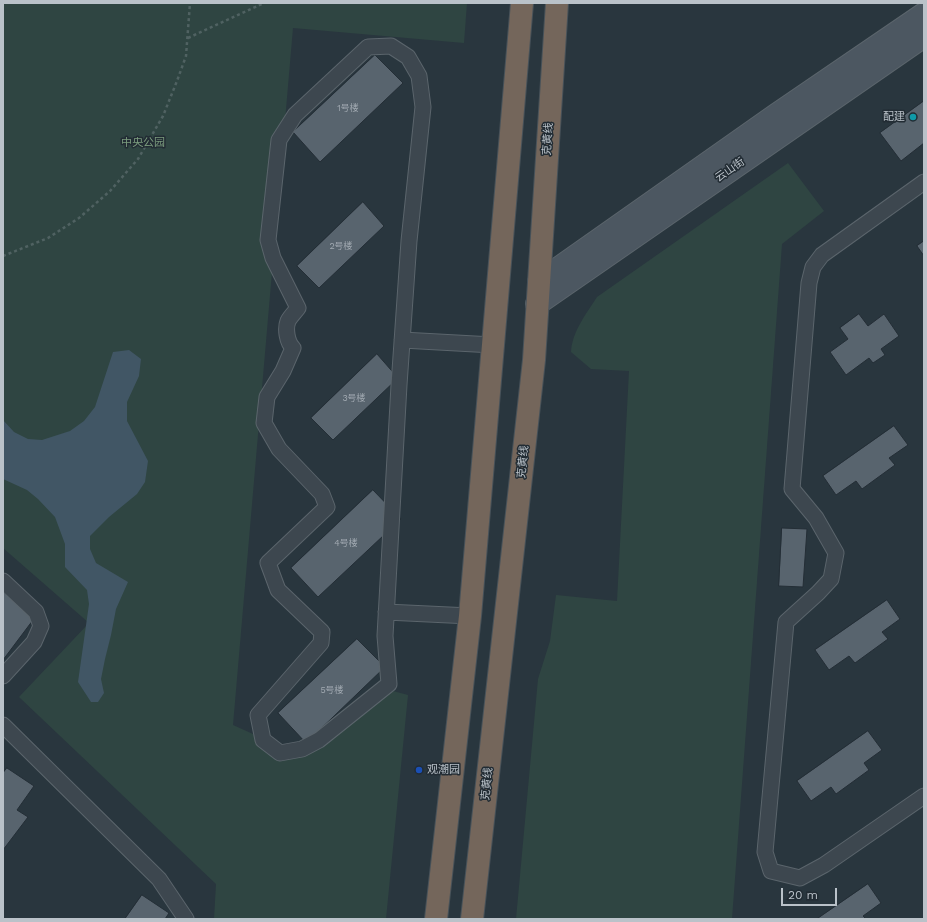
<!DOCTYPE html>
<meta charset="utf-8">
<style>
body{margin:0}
#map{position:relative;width:927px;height:922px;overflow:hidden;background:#29363e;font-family:"Work Sans",sans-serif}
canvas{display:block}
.frame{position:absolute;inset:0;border:4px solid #bac2c9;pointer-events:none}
.scale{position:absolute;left:781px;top:888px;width:56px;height:18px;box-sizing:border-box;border:2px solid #bac2c9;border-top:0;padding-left:5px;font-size:12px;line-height:14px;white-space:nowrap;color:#bac2c9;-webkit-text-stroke:3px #222c34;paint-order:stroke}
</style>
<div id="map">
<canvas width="927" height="922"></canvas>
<div class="frame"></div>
<div class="scale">20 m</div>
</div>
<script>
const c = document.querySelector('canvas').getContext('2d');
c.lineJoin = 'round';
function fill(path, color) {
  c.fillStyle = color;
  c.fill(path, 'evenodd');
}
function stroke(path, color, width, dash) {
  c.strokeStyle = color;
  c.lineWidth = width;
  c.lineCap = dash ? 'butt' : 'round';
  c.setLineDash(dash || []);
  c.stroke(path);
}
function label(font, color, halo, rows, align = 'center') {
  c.font = font + ' "Work Sans","Noto Sans SC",sans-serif';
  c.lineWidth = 3;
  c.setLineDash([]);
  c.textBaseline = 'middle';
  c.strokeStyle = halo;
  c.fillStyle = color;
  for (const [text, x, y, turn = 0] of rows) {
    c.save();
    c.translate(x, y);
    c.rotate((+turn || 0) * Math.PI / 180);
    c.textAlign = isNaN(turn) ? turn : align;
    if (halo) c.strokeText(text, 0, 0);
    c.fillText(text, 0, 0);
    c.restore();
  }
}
const green = new Path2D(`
 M3 3H467L464 43 293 28 233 725 304 757 393 691 408 695 386 919H214L216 884 19 697 89 623 3 548Z
 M788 163 824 211 782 244 732 919H516L538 679 550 641 556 595 617 601 629 371 591 369 571 352C572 332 586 314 597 297Z`);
const water = new Path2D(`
 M129 350 141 359 139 376 127 402V421L148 461 145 482 137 494 109 517 90 536V549L96 563 128 582 116 609 111 635 105 659 101 679 104 693 98 702H91L78 682 89 604 87 590 65 567V544L55 517 38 499 27 490 3 479V420L14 432 28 439 42 440 70 431 84 421 95 407 113 352Z`);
const building = new Path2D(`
 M375 55 403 83 320 162 293 132Z
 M924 101V143L901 161 880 133Z
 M363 202 384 226 319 288 297 266Z
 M924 241V256L917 246Z
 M859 314 868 326 884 314 899 336 881 349 885 355 873 363 869 358 846 375 830 352 848 339 840 328Z
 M377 354 398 378 333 440 311 418Z
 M894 426 908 445 889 458 895 465 862 489 856 481 836 495 823 476Z
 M373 490 401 519 318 597 291 568Z
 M782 528 807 529 803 587 779 586Z
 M3 592 36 616 3 660Z
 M887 600 900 619 882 632 888 639 855 663 849 656 829 670 815 650Z
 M357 639 385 667 306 743 278 713Z
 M868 731 882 750 864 763 869 770 836 794 831 787 811 801 797 781Z
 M7 768 34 786 17 810 28 817 3 850V773Z
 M868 884 881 903 863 916 866 919H817Z
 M142 895 169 913 165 919H125Z`);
const path = new Path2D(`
 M188 38 264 3
 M3 256 48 238 79 218 110 191 138 159 163 116 177 81 186 56 190 3`);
const street = new Path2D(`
 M391 46 408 57 419 76 423 107 409 241 399 385 385 636 389 684 319 740 302 749 280 753 263 740 258 715 321 643 322 632 278 590 268 563 327 507 322 494 279 449 264 423 267 397 283 371 293 348C287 342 285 329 288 321 290 317 295 312 298 308L273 258 268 240 279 140 295 115 368 47Z
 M924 182 822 255 813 267 809 283 792 489 816 518 836 553 831 579 818 593 786 622 765 852 771 871 800 878 824 865 924 796
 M402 340 493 345
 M3 581 36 612 41 626 34 642 3 676
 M386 612 470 616
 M3 725 159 879 186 919`);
const secondary = new Path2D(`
 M539 282 776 115 924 14
 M537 304 924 36`);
const highway = new Path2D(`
 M436 919 470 616 522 3
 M472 919 534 360 557 3`);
const markers = [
 [913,117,4,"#0f9aa8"],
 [419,770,4,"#1a4fb4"]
];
const numberNames = [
 ["1号楼",348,108],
 ["2号楼",341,246],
 ["3号楼",354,398],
 ["4号楼",346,543],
 ["5号楼",332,690]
];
const poiNames = [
 ["配建",905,117],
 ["观潮园",427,770,"left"]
];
const streetNames = [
 ["克黄线",548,139,-86],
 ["云山街",730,170,-35],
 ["克黄线",523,462,-84],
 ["克黄线",487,784,-84]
];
const parkNames = [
 ["中央公园",143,143]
];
fill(green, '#2f4542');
fill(water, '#415665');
fill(building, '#58646e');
stroke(building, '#242e36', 1);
stroke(street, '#5b656c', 17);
stroke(secondary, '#5b656c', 24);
stroke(highway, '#485259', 24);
stroke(path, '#506262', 2.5, [3, 3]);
stroke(street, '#3d474f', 15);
stroke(secondary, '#4c5761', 22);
stroke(highway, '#74665b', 22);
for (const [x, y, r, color] of markers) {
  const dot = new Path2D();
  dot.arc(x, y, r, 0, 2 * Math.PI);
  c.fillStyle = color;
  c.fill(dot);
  stroke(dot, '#222c34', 1.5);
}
label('9px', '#a2aab2', null, numberNames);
label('11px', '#bac2c9', '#222c34', poiNames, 'right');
label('11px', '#bac2c9', '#222c34', streetNames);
label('11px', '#7b9c7e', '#222c34', parkNames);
</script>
